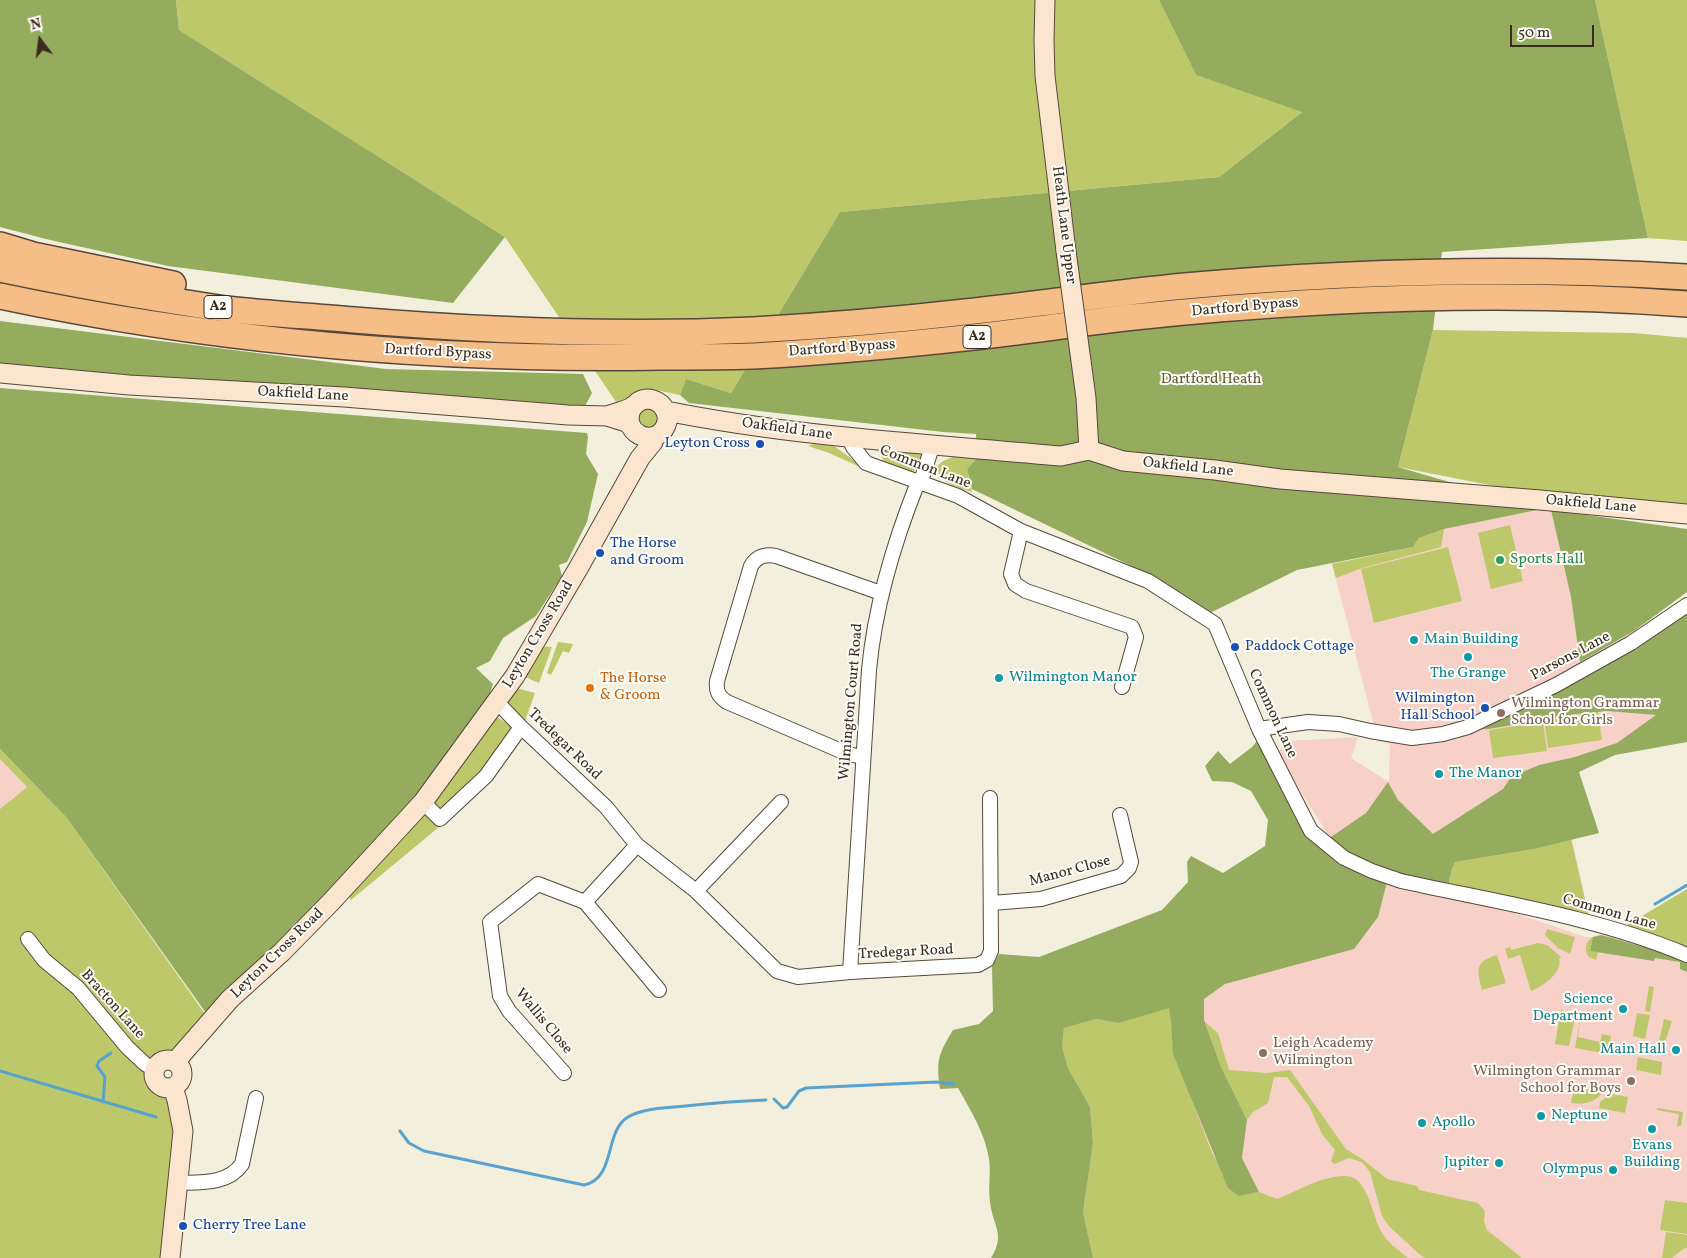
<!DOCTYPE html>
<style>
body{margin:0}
#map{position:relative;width:1687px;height:1258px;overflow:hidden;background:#f3efdd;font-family:Vollkorn,serif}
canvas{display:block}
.north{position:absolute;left:15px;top:15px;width:50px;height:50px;-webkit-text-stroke:4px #fdfcf7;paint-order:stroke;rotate:345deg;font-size:14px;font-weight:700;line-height:20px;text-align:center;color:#3b2a1e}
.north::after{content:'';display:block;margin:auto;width:18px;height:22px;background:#3b2a1e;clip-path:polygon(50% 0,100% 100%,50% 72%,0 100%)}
.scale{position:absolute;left:1510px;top:25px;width:84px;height:22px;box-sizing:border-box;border:2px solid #3b2a1e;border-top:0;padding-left:6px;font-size:15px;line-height:18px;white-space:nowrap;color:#3b2a1e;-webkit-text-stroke:4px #fdfcf7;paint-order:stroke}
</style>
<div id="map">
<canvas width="1687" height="1258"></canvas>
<div class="north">N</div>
<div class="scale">50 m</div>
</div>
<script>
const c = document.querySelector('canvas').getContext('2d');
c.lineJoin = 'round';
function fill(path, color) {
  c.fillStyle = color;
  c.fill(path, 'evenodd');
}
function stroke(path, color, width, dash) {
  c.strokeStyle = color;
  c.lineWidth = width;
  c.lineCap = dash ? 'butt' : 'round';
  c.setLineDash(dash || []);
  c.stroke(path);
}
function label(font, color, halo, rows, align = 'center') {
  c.font = font + ' Vollkorn,serif';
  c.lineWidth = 4;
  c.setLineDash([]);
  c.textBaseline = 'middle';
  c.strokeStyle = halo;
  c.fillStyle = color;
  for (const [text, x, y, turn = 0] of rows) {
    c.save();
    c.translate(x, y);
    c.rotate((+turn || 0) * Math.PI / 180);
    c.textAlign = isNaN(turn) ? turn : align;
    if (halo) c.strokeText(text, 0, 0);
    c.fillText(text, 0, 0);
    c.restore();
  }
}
const built = new Path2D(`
 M1542 509 1551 510 1571 597 1580 662 1586 684 1607 711 1657 715 1579 772 1599 833 1572 839 1590 921 1328 839 1322 825 1277 754 1286 741 1358 737 1351 758 1389 782 1390 744 1378 741 1332 564 1413 547 1419 538 1444 529Z
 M0 759 27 787 0 809Z
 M1330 856 1363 877 1389 885 1413 892 1460 899 1505 910 1586 937H1592L1601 935 1614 937 1687 962V1258H1004L988 1025Z`);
const green = new Path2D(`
 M176 0H1159L1196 75 1303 111 1219 177 840 212 731 393 686 379 680 395 651 389 616 402 505 237 179 30Z
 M1595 0H1687V241L1648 238Z
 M1433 330 1634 333 1687 338V507L1540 495 1398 467Z
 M656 408 660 424 643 431 635 412 637 410Z
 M814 444 834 446 867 470 829 453 808 446Z
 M880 450 923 454 919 465 916 464 914 472 884 462 880 453Z
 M953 457 977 458 967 469 972 492C957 487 941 484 936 467L943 461Z
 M1510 525 1523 581 1491 589 1478 533Z
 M1444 529 1441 547 1362 568 1336 578 1332 564 1413 547 1419 538Z
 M1448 547 1462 601 1374 623 1361 569Z
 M558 642 573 644 569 653 563 651 551 675 547 673Z
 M540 646 552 647 539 683 525 677Z
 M516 688 535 693 524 724 510 708 508 702Z
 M1598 712 1602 740 1548 748 1544 719Z
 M497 717 511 726 512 729 474 782 442 811 432 800Z
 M1543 722 1547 751 1493 758 1489 730Z
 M0 749 66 817 210 1021C196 1038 182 1063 162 1071V1074L166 1076 177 1100 169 1258H0V809L27 787 0 759Z
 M420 813 427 814 439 827 351 900 348 896Z
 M1571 839 1590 921 1448 887 1452 869 1455 862 1534 849Z
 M1687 889V954L1617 931Z
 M1547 929 1575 937 1570 954 1558 948 1545 935Z
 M1593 937 1590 951 1598 952 1596 960 1589 957C1583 949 1586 941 1593 937Z
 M1538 943 1547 945 1561 957 1559 958C1563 973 1543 986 1531 991L1520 955 1508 959 1505 949 1510 947 1511 950Z
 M1497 955 1506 983 1482 990C1477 970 1474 962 1497 955Z
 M1649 986 1654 987 1650 1012 1645 1011Z
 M1169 1007 1196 1111 1212 1153 1239 1196 1259 1192 1277 1199C1297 1191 1324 1175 1346 1176 1368 1176 1372 1216 1381 1231 1387 1242 1398 1250 1408 1258H1093L1083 1212 1093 1143 1090 1107 1068 1068 1062 1047 1064 1028 1096 1019 1119 1023Z
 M1561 1009 1575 1018 1569 1046 1555 1044Z
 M1637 1013 1650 1015 1645 1039 1633 1036Z
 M1664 1019 1672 1021 1665 1042 1659 1041Z
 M1580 1020 1578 1037 1600 1042 1602 1034 1611 1036 1608 1054 1575 1048Z
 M1205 1022 1218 1033 1229 1070 1267 1073 1290 1070 1346 1149 1362 1159 1387 1179 1417 1186 1419 1190 1478 1203 1485 1211 1484 1221 1487 1230 1522 1258H1425L1419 1254 1389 1226 1382 1216 1370 1172 1362 1162 1349 1158 1334 1164 1331 1161 1335 1150 1322 1134 1309 1106 1287 1077H1274L1268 1103 1253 1112 1247 1120 1221 1067Z
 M1638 1057 1662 1062 1661 1075 1636 1070Z
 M1574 1087 1603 1092C1594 1103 1584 1105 1571 1103Z
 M1610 1094 1628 1097 1625 1113 1599 1108 1600 1102Z
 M1657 1108 1683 1112 1681 1126H1677L1679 1114 1657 1110Z
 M1665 1200 1687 1203V1234L1660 1230Z
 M1666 1232 1687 1235V1248L1683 1249 1672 1258H1662Z`);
const forest = new Path2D(`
 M0 0H176L179 30 505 237 453 303 168 266 50 240 0 227Z
 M1159 0H1595L1648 238 1442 252 1433 330 1398 467 1542 509 1444 529 1419 538 1413 547 1297 570 1210 613 1146 573 972 489 967 469 977 458 976 434 943 432 689 403 680 395 686 379 731 393 840 212 1219 177 1302 112 1196 75Z
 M0 321 386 369 583 374 592 393 585 406 190 381 0 366Z
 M0 388 587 433 588 437 586 454 598 474 587 522 567 562 559 565 562 576 536 616 503 638 490 661 476 668 493 684 488 699 421 793 211 1020 66 817 0 749Z
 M1551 510 1687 529V592L1634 631 1580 662 1571 597Z
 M1687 608V742L1615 755 1579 772 1599 833 1534 849 1455 862 1452 869 1448 887 1409 878 1349 853 1328 839 1366 813 1388 782 1398 800 1433 834 1503 789 1511 777 1539 765 1575 757 1617 743 1656 715 1607 711 1576 714 1489 729H1478L1496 719 1559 692 1632 645Z
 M1257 741 1310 839 1328 853 1387 882 1378 917 1354 949 1225 984 1204 999V1020L1221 1067 1247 1120 1242 1158 1259 1192 1239 1196 1228 1188 1173 1054 1171 1021 1169 1008 1119 1023 1096 1019 1064 1028 1062 1047 1068 1068 1090 1107 1093 1143 1083 1212 1093 1258H991C1006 1234 993 1227 990 1202 988 1188 991 1173 989 1159 985 1133 971 1111 958 1088L940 1089C936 1060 938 1055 953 1030L979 1024 993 1011 992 966 999 954 1039 957 1162 910 1188 882 1187 862 1191 856 1223 873 1265 846 1268 820 1251 791 1232 782 1212 781 1205 766 1218 751 1230 764 1252 747Z
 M1601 935 1651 949 1685 961 1687 962V972L1680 969V962L1655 958 1654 961 1590 951 1593 937Z`);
const stream = new Path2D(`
 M1655 904 1687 885
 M0 1071 156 1117
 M774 1099 783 1108 787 1107 799 1091 806 1088 936 1082 954 1084
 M103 1102 105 1077 97 1066 99 1061 111 1053
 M400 1131 409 1143 424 1151 584 1185C616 1179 604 1131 628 1117 644 1108 667 1108 685 1106 712 1103 738 1101 766 1100`);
const street = new Path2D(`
 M849 438 853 447 866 463 958 496 1021 531 1148 581 1215 624 1259 729 1311 831 1344 858 1372 871 1401 881C1496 902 1597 917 1687 955
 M1021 531 1011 574 1015 584 1026 591 1132 627 1136 637 1122 687
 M497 702 521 727 606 807 637 845 696 891 777 971 798 977 850 972 978 965 987 960 991 951 990 798
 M1259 729 1308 722 1339 724 1370 731 1412 738 1443 734 1468 727 1556 685 1631 643 1687 605
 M863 757 848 754 727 702C718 696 716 691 717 681L751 566C757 556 765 554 776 556L881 593
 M423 802 440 819 486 776 521 727
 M696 891 781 802
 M585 902 637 845
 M992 903 1041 899 1121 876 1129 868 1131 862 1120 815
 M28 939 44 960 78 988 127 1047 145 1064 154 1069
 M850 972 869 670C875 605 894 542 918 482L922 478 933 444
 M564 1073 509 1011 500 996 490 922 538 884 585 902 659 990
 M177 1183C199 1182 228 1185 242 1164L256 1098`);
const secondary = new Path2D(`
 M1045 0 1044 40 1045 76 1066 251
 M1081 361 1086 398 1089 450
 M0 373 129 385 344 397 568 415 607 416 629 423
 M666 411C796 437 929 444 1061 456L1089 450 1123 461 1215 470 1280 479 1540 500 1687 514
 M607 416C615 413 625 411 632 407 634 406 637 403 638 402 648 396 660 400 665 410 667 414 668 420 666 425 656 450 617 433 633 406
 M154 1074a14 14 0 1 1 28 0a14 14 0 1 1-28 0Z
 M175 1062 230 999 282 952 331 902 423 802 515 676 579 567 640 458 653 442 652 437
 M170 1258 183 1131 177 1100 173 1088`);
const highway = new Path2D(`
 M0 245 33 255 173 284
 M0 269C75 285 151 298 226 309 268 314 311 316 354 320 487 331 620 336 753 330 824 326 895 320 965 312 1039 304 1112 293 1185 286 1352 271 1520 267 1687 277
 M0 296C217 342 438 361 660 357 691 357 722 357 753 356 827 352 901 345 974 337 1027 331 1081 323 1134 317 1318 298 1503 290 1687 304`);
const secondaryBridge = new Path2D(`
 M1066 251 1081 361`);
const markers = [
 [760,444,5,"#1a4fb4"],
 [600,553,5,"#1a4fb4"],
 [1500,560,5,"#2e9e5b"],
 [1414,640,5,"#0f9aa8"],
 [1235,647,5,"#1a4fb4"],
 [1468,657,5,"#0f9aa8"],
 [999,678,5,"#0f9aa8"],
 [590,688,5,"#e8710a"],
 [1485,708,5,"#1a4fb4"],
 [1501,713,5,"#8d6e63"],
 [1439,774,5,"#0f9aa8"],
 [1623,1009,5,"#0f9aa8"],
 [1676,1050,5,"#0f9aa8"],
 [1263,1053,5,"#8d6e63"],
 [1631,1081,5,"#8d6e63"],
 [1541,1116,5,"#0f9aa8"],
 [1422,1123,5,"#0f9aa8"],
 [1652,1129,5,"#0f9aa8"],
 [1499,1163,5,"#0f9aa8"],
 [1613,1170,5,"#0f9aa8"],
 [183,1226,5,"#1a4fb4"]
];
const shields = [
 [218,307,28],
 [977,337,28]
];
const shieldNames = [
 ["A2",218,307],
 ["A2",977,337]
];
const streetNames = [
 ["Heath Lane Upper",1063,225,83],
 ["Dartford Bypass",1245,308,-5],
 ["Dartford Bypass",842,349,-4],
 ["Dartford Bypass",438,353,3],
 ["Oakfield Lane",303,395,3],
 ["Oakfield Lane",787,430,8],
 ["Common Lane",925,468,21],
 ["Oakfield Lane",1188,468,6],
 ["Oakfield Lane",1591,505,5],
 ["Leyton Cross Road",539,635,-59],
 ["Parsons Lane",1571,657,-28],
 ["Wilmington Court Road",852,702,-85],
 ["Common Lane",1272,714,65],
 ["Tredegar Road",564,745,44],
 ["Manor Close",1070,872,-15],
 ["Common Lane",1609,913,16],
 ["Tredegar Road",906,953,-3],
 ["Leyton Cross Road",278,954,-44],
 ["Bracton Lane",112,1005,48],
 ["Wallis Close",543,1022,50]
];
const parkNames = [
 ["Dartford Heath",1211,380]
];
const transitNames = [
 ["Leyton Cross",750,444,"right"],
 ["The Horse",610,544],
 ["and Groom",610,561],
 ["Paddock Cottage",1245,647],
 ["Wilmington",1475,699,"right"],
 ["Hall School",1475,716,"right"],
 ["Cherry Tree Lane",193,1226]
];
const leisureNames = [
 ["Sports Hall",1510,560]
];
const cultureNames = [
 ["Main Building",1424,640],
 ["The Grange",1468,674,"center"],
 ["Wilmington Manor",1009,678],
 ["The Manor",1449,774],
 ["Science",1613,1000,"right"],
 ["Department",1613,1017,"right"],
 ["Main Hall",1666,1050,"right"],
 ["Neptune",1551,1116],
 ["Apollo",1432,1123],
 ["Evans",1652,1146,"center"],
 ["Building",1652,1163,"center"],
 ["Jupiter",1489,1163,"right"],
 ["Olympus",1603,1170,"right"]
];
const foodNames = [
 ["The Horse",600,679],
 ["& Groom",600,696]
];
const educationNames = [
 ["Wilmington Grammar",1511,704],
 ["School for Girls",1511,721],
 ["Leigh Academy",1273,1044],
 ["Wilmington",1273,1061],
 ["Wilmington Grammar",1621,1072,"right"],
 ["School for Boys",1621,1089,"right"]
];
fill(built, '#f7d1c8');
fill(green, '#bcc86a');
fill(forest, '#95ac5e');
stroke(stream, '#58a2cf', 3);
stroke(street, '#57483b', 16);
stroke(secondary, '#57483b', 21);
stroke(highway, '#57483b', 28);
stroke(street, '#fff', 14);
stroke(secondary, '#fbe5cf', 19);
stroke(highway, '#f6be87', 25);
stroke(secondaryBridge, '#57483b', 21, []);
stroke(secondaryBridge, '#fbe5cf', 19);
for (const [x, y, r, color] of markers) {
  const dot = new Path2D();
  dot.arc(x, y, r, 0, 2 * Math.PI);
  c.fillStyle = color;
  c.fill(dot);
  stroke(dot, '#fdfcf7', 2);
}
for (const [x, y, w] of shields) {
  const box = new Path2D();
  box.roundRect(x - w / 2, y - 11.5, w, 23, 4);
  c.fillStyle = '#fdfcf7';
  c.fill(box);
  stroke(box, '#3b2a1e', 1);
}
label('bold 14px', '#3b2a1e', null, shieldNames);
label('15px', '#3b2a1e', '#fdfcf7', streetNames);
label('15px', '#625935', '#fdfcf7', parkNames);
label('15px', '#164399', '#fdfcf7', transitNames, 'left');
label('15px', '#27864d', '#fdfcf7', leisureNames, 'left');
label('15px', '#0d838f', '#fdfcf7', cultureNames, 'left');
label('15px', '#c56008', '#fdfcf7', foodNames, 'left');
label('15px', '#785e54', '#fdfcf7', educationNames, 'left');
</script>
